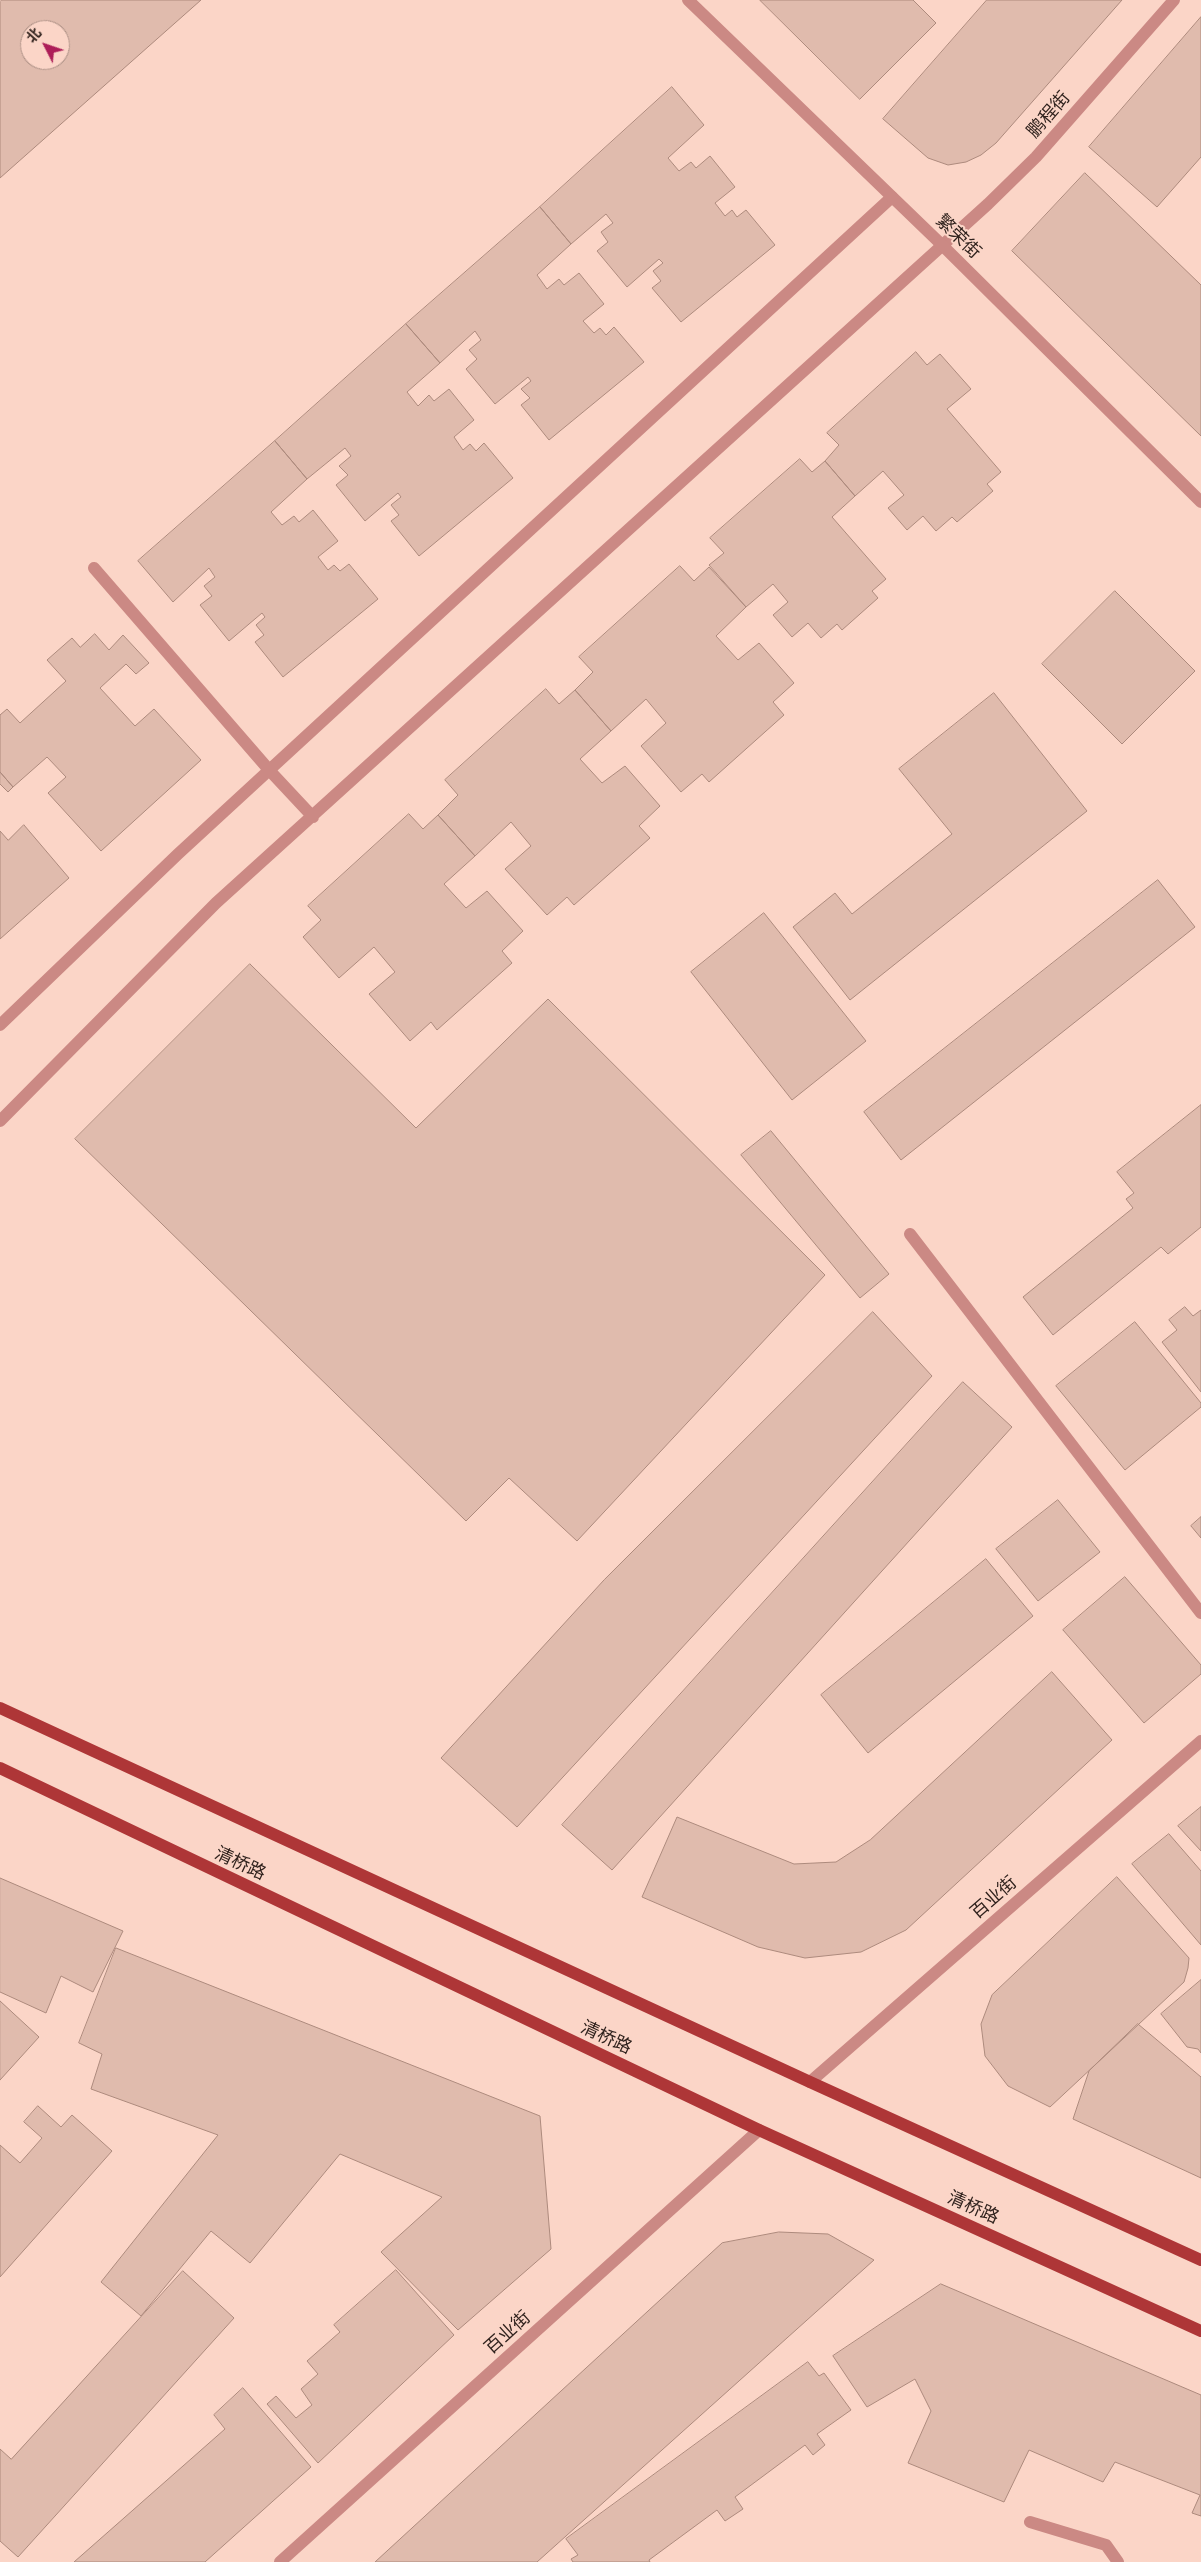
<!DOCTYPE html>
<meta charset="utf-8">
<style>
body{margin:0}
#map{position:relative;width:1201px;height:2562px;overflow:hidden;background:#fbd5c7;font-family:"Fira Sans","Noto Sans SC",sans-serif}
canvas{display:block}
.north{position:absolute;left:20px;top:20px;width:50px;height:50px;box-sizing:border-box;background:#fbd5c7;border:1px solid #aa8e83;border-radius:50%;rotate:311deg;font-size:14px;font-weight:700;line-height:20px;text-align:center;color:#31231e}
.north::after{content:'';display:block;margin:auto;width:18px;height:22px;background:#ad1e58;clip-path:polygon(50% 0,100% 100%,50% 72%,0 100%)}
</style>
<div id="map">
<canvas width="1201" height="2562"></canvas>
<div class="north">北</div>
</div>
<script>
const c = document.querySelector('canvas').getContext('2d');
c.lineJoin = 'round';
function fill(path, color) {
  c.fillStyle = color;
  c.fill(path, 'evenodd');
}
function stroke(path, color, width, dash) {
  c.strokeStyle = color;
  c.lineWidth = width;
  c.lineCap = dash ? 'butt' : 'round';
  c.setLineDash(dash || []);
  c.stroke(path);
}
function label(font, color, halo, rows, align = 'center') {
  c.font = font + ' "Fira Sans","Noto Sans SC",sans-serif';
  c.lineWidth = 4;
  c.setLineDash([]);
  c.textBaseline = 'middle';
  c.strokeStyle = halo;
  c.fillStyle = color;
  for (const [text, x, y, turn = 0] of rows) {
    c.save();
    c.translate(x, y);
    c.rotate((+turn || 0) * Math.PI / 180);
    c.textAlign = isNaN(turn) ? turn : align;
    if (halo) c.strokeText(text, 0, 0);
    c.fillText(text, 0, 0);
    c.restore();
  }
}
const building = new Path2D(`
 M2 0H201L0 178V2ZM30 30H60V60H30Z
 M760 0H913L936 23 860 99Z
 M987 0H1122L996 143 981 155 966 162 948 165 928 158 883 119Z
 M1201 17V157L1157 207 1089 147Z
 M672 87 704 125 668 158 679 171 691 162 696 168 710 156 735 187 715 203 725 216 732 210 737 217 746 210 775 245 681 322 652 288 661 281 653 271 663 263 659 259 627 287 597 251 608 242 601 232 613 223 606 214 571 244 540 207Z
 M1085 173 1201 285V436L1012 251Z
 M540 207 571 244 537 275 547 289 559 279 564 285 579 273 604 304 583 321 594 333 600 328 606 335 614 327 644 362 549 440 521 405 530 398 521 389 531 381 528 377 495 404 466 369 477 359 469 350 481 340 475 331 440 363 406 324Z
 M406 324 440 363 407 392 418 406 429 395 434 401 449 389 474 420 454 437 463 450 470 444 476 451 484 443 513 478 419 556 391 521 399 515 391 505 401 497 398 493 365 521 336 485 348 475 339 466 351 456 345 448 307 479 275 441Z
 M916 352 927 365 940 354 971 389 947 409 1001 472 987 484 993 491 957 522 952 517 936 531 923 516 907 530 888 508 904 495 883 471 855 496 825 461 839 445 827 433Z
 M275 441 307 479 271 512 282 525 294 516 299 522 313 510 338 541 318 557 328 570 334 565 340 571 349 564 378 599 283 677 255 642 264 635 256 625 265 617 262 613 229 641 200 605 212 596 204 586 215 577 209 568 173 602 138 561Z
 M800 459 812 472 825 461 855 496 832 517 886 579 872 591 878 598 842 630 837 624 821 638 808 623 792 637 773 615 788 602 773 584 746 607 709 565 724 553 710 538Z
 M680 566 694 581 709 567 746 607 716 636 738 660 759 643 794 683 773 702 784 715 709 782 702 774 681 792 641 746 666 723 646 699 611 731 575 690 593 672 579 657Z
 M1115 591 1195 671 1122 744 1042 664Z
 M95 634 109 650 123 635 149 663 136 674 126 664 100 688 135 726 154 709 201 760 101 851 48 793 66 777 47 757 13 787 0 772V715L7 709 20 723 66 681 47 660 72 638 80 647Z
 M546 689 559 704 575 690 611 731 580 759 602 783 625 766 660 806 639 826 650 838 574 905 567 897 547 915 505 869 531 846 511 822 475 856 438 815 458 795 445 780Z
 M994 693 1087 811 850 1000 793 927 835 893 852 914 952 834 899 769Z
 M0 772 13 787 8 792 0 784Z
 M409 814 423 829 438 815 475 856 444 884 466 908 487 891 523 931 502 951 512 963 437 1030 431 1022 410 1041 369 994 395 972 374 947 339 978 303 937 321 920 308 906Z
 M24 825 69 878 0 939V831L8 840Z
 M1158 880 1195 927 901 1160 864 1112Z
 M764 913 866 1041 792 1100 691 972Z
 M250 964 416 1128 548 999 825 1275 577 1541 509 1478 466 1521 75 1139Z
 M1201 1105V1227L1168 1254 1161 1247 1053 1335 1023 1297 1133 1208 1126 1199 1134 1193 1117 1172Z
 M771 1131 889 1274 860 1298 741 1155Z
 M1185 1307 1193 1316 1201 1310V1392L1162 1342 1177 1330 1169 1320Z
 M873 1312 932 1376 517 1827 441 1758 604 1580Z
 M1135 1322 1201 1403V1407L1125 1470 1056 1386Z
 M963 1382 1012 1427 612 1870 562 1825Z
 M1058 1500 1100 1552 1038 1601 996 1549Z
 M1201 1517V1538L1191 1526Z
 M986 1559 1033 1616 868 1753 821 1695Z
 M1125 1577 1201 1665V1674L1144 1723 1063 1630Z
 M1052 1672 1112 1740 906 1930 861 1952 805 1958 758 1947 642 1897 677 1817 794 1864 836 1862 870 1840Z
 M1201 1807V1851L1178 1826Z
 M1169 1834 1201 1871V1945L1132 1864Z
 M1117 1877 1189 1958 1188 1968 1184 1982 1050 2107 1008 2086 985 2056 981 2024 992 1995Z
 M0 1878 123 1931 93 1992 61 1976 46 2013 0 1992Z
 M116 1948 540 2116 551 2249 458 2330 381 2252 442 2197 340 2154 250 2263 211 2231 141 2316 101 2282 218 2135 91 2089 102 2054 79 2043Z
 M1201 1980V2053L1198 2049 1187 2047 1161 2014Z
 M0 2001 39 2037 0 2080Z
 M1138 2024 1201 2077V2178L1073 2119 1089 2071Z
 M38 2106 61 2127 72 2115 112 2151 0 2277V2145L20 2163 42 2138 24 2122Z
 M779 2232 828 2234 874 2260 537 2562H375L722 2243Z
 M396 2270 454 2335 318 2463 267 2404 276 2396 296 2418 312 2405 301 2389 318 2374 307 2361 340 2332 334 2325Z
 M183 2271 234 2318 18 2557 0 2541V2449L11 2459Z
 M941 2284 1201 2395V2516L1192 2513 1200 2495 1115 2462 1103 2482 1029 2450 1004 2502 908 2463 931 2411 915 2379 867 2407 833 2356Z
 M808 2362 819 2376 824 2373 851 2410 817 2434 825 2445 813 2455 805 2445 735 2497 743 2509 725 2521 717 2510 649 2560 650 2562H573L571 2559 578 2555 566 2539Z
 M243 2388 311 2467 205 2562H74L225 2429 214 2415Z`);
const service = new Path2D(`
 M1030 2522 1106 2545 1118 2562`);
const minor = new Path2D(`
 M94 568 270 771 313 817
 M0 1025 178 854 892 197
 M0 1121 216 903 988 204 1036 157 1174 0
 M910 1234 1201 1613`);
const tertiary = new Path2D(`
 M688 0 942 245 1201 502
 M810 2082 1201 1741
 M280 2562 759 2130`);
const primary = new Path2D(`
 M0 1708 810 2082 1201 2260
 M0 1768 759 2130 1201 2331`);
const streetNames = [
 ["鹏程街",1049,115,-49],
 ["繁荣街",958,237,44],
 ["清桥路",240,1864,25],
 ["百业街",994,1898,-41],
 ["清桥路",606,2038,25],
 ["清桥路",973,2208,24],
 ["百业街",508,2333,-42]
];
fill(building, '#e0bbad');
stroke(building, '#ad8a7d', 1);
stroke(service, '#cb8984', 12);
stroke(minor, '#cb8984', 12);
stroke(tertiary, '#cb8984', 12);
stroke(primary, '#ae3637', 12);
label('18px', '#31231e', '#fbd5c7', streetNames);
</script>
